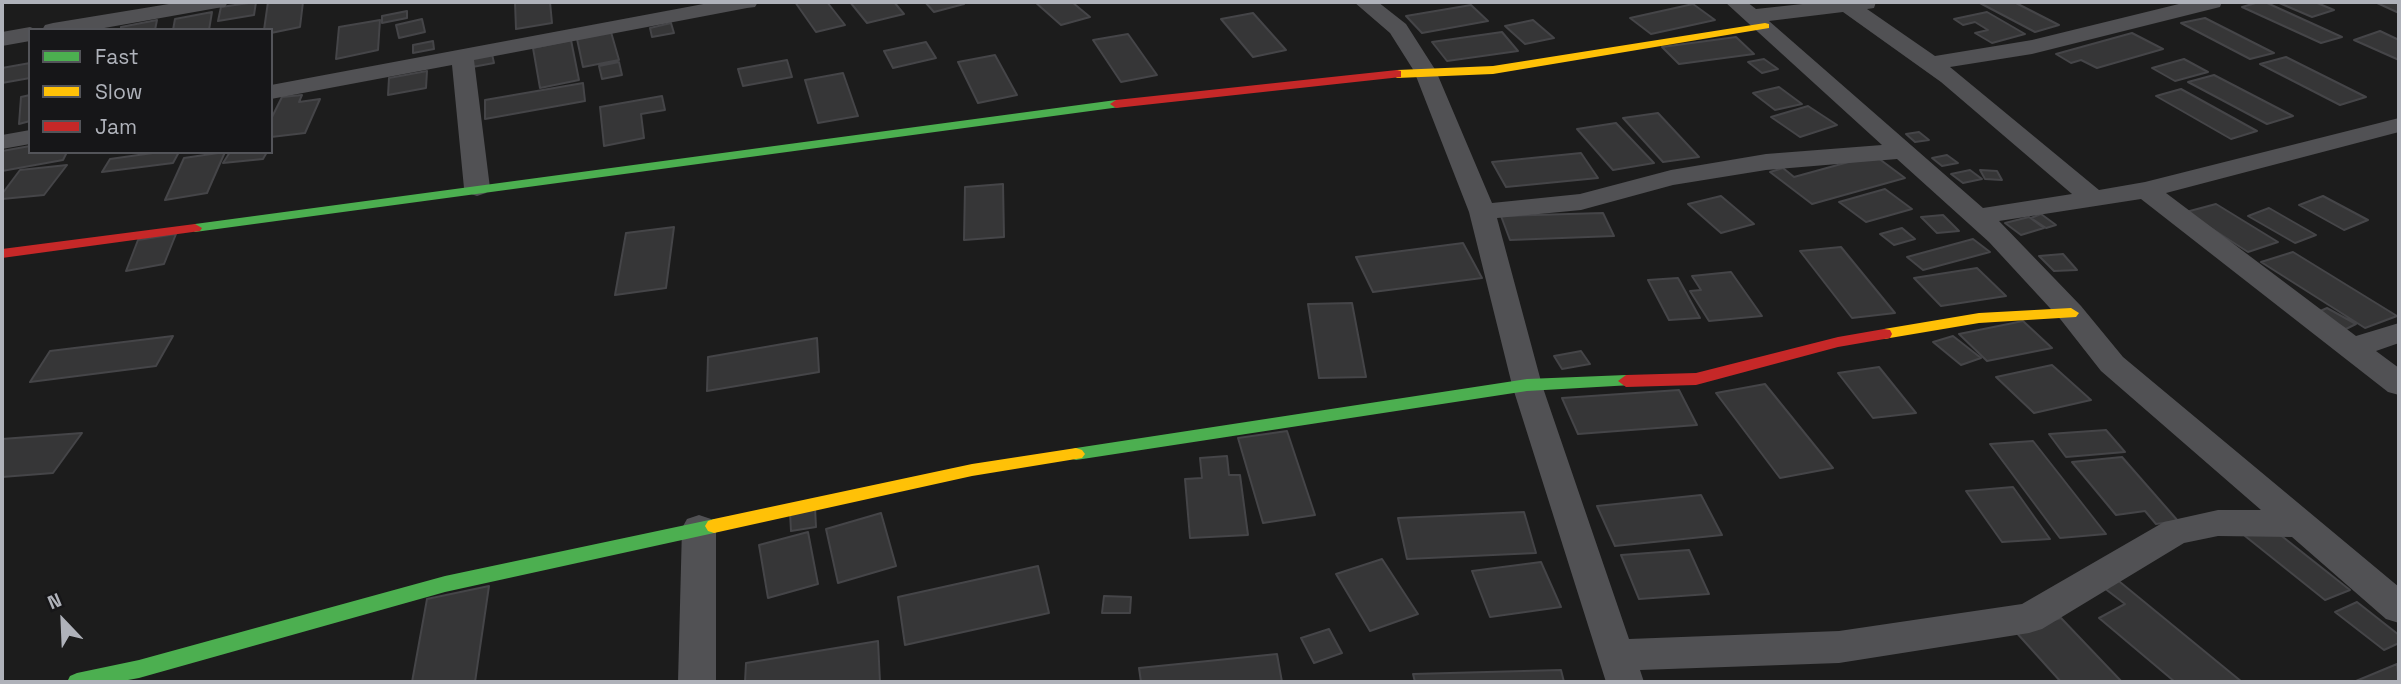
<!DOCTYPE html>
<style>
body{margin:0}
#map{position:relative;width:2401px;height:684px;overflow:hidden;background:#1c1c1c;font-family:"Space Grotesk",sans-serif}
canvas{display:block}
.frame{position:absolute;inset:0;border:4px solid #afb2ba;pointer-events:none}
.legend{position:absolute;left:28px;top:28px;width:245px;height:126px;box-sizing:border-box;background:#161618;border:2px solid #535459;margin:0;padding:9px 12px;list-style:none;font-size:21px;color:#afb2ba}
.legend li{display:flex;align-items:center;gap:14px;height:35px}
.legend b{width:35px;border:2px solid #535459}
.north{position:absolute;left:28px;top:586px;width:70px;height:70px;-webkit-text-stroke:5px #161618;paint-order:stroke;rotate:337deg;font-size:19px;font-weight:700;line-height:28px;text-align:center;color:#afb2ba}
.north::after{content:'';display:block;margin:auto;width:24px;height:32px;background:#afb2ba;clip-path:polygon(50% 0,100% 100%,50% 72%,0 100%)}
</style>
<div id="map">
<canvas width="2401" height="684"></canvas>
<div class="frame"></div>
<ul class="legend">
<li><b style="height:9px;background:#4caf50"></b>Fast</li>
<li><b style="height:9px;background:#ffc107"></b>Slow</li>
<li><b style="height:9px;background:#c62828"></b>Jam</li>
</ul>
<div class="north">N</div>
</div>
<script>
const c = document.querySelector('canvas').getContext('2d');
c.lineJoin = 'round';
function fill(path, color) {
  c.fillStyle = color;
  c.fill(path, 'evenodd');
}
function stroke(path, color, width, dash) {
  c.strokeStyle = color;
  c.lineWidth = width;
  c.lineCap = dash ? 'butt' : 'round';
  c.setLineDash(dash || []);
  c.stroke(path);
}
const building = new Path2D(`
 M256 2 254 15 218 21 221 7Z
 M268 2H303L300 27 271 33V30H264Z
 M515 2H550L552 23 516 29Z
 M795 2H827L845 25 816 32Z
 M850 2H894L904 14 867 23Z
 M925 2H962L964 4 934 12Z
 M1035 2H1072L1090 17 1061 25Z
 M1978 2H2014L2059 25 2035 32Z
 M2259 2H2265L2342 37 2321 43 2242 7Z
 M2277 2H2315L2334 10 2312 17Z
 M2375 2H2399V13Z
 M1693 4 1715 20 1651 34 1630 18Z
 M1471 5 1488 21 1422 33 1406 16Z
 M407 11V18L382 23V16Z
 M212 12 209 30H173L175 19Z
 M1987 12 2025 34 1992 43 1975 33 1988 30 1975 22 1963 25 1954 19Z
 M1253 13 1286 50 1253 57 1221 19Z
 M2205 18 2274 53 2250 59 2181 23Z
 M422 19 425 32 399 38 396 25Z
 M157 20 155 30H121V27Z
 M380 20 378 50 336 59 339 27Z
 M1533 20 1554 38 1525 44 1505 26Z
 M671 23 674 33 652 37 650 28Z
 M2380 31 2399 40V60L2354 40Z
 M611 32 619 60 583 67 577 39Z
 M1502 32 1518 51 1447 61 1432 42Z
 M2132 33 2163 49 2097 68 2081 60 2071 63 2056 54Z
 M1128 34 1157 75 1121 82 1093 40Z
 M1736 37 1754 54 1679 64 1662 47Z
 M571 40 579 80 540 88 533 48Z
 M433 41 434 49 413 53V45Z
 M926 42 936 58 893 68 884 51Z
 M492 54 494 63 467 68 466 59Z
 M995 55 1017 95 978 103 958 62Z
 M2286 57 2366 97 2340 105 2260 64Z
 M1764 59 1778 69 1762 73 1748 62Z
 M2184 59 2208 72 2175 81 2152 68Z
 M787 60 792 77 743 86 738 69Z
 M619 62 622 75 602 79 599 66Z
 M30 63V78L2 83V68Z
 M427 71 426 88 388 95 389 78Z
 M843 73 858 116 818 123 805 80Z
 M2214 75 2293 116 2267 124 2188 82Z
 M583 83 585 101 485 119V100Z
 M1779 87 1802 104 1775 110 1753 93Z
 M2181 89 2257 131 2231 139 2156 96Z
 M30 95V121L19 124 21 97Z
 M302 95 299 102 320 99 305 133 271 137V119L282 97Z
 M662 96 665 110 641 114 644 138 604 146 600 107Z
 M1808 106 1837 125 1800 137 1771 117Z
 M1658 113 1699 157 1663 162 1623 118Z
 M1616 123 1654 163 1613 170 1577 129Z
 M1919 132 1929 140 1915 142 1906 134Z
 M30 146V152H67L63 160 2 171V151Z
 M160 152H179L173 163 102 172 110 159Z
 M225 152 207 193 165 200 184 158Z
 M230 152H267L263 159 223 163Z
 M1581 153 1598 178 1506 187 1492 162Z
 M1874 155 1905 178 1812 204 1770 172 1783 168 1794 177Z
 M1947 155 1958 163 1942 166 1932 158Z
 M67 165 44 195 2 199V194L20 170Z
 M1970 170 1982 179 1963 183 1951 174Z
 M1980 170 1997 171 2002 180 1985 179Z
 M1003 184 1004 237 964 240 965 187Z
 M1885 189 1912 209 1866 222 1839 202Z
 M1721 196 1754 224 1721 233 1688 204Z
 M2323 196 2368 220 2344 230 2299 205Z
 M2216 204 2278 242 2248 252 2186 212Z
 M2269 208 2316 235 2295 243 2248 216Z
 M1603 213 1614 236 1510 240 1501 216Z
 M2041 214 2056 225 2046 228 2031 218Z
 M1943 215 1959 231 1937 233 1921 217Z
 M2029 217 2044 228 2021 235 2005 223Z
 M674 227 666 288 615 295 626 233Z
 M1902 228 1915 239 1894 245 1880 234Z
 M176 234 164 264 126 271 138 240Z
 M1973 239 1990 252 1923 270 1907 257Z
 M1463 243 1482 278 1373 292 1356 257Z
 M1841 247 1895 313 1852 318 1800 251Z
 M2293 252 2397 316 2365 328 2261 262Z
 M2063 254 2077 270 2054 271 2039 256Z
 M1977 268 2006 296 1941 306 1914 278Z
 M1731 272 1762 316 1709 321 1690 291 1701 290 1692 276Z
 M1678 278 1700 318 1669 320 1648 280Z
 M1352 303 1366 377 1319 378 1308 304Z
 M2327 308 2356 324 2346 329 2318 312Z
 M2023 321 2052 348 1987 361 1959 334Z
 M173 336 156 366 30 382 50 351Z
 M1953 336 1981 358 1961 365 1933 342Z
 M817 338 819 372 707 391 708 357Z
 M1581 351 1590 364 1562 369 1554 356Z
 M2052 365 2091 400 2034 413 1996 377Z
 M1879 367 1916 413 1873 418 1838 373Z
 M1765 384 1833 468 1780 478 1716 393Z
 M1679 390 1697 425 1578 434 1562 398Z
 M2106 430 2125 452 2066 457 2049 434Z
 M1287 431 1315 515 1263 523 1238 438Z
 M82 433 53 473 2 477V439Z
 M2033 441 2106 534 2060 538 1990 444Z
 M1227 456 1229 475H1240L1248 535 1190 538 1185 479 1202 478 1200 458Z
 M2122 457 2178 521 2156 524 2145 511 2116 515 2072 462Z
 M2013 487 2050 539 2002 542 1966 491Z
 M1701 495 1722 535 1615 546 1597 506Z
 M815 507 816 527 791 531 790 512Z
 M1524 512 1536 553 1407 559 1398 518Z
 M881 513 896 566 838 583 826 529Z
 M2269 526 2350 590 2325 600 2245 536Z
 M808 532 818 584 768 598 759 545Z
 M1689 550 1709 594 1639 599 1621 555Z
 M1382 559 1418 614 1370 631 1336 574Z
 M1541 562 1561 607 1490 617 1472 571Z
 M1038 566 1049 613 905 645 898 597Z
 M2109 573 2242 682H2175L2099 618 2125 604 2095 581Z
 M489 586 475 682H412L427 599Z
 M1104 596 1131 597 1130 613H1102Z
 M2357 602 2399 635V643L2384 650 2335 612Z
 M2061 618 2122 682H2061L2015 631Z
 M1329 629 1342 653 1314 663 1301 638Z
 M878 641 880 682H745L746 663Z
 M1277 654 1282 682H1141L1139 668Z
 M2397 664 2399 682 2356 681Z
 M1561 670 1564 682H1415L1413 674Z`);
const street = new Path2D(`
 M181 2H228L225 7 217 8 93 30H42L45 25 53 23Z
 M714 2H758L755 7 747 8 474 60 490 188 486 193 477 196 468 193 464 188 452 65 271 99V85Z
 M1354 2H1378L1406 24 1436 71 1492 203 1580 194 1671 170 1766 154 1882 145 1725 2H1747L1756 9 1821 2H1876L1874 8 1867 9 1935 56 2032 40 2187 2H2222L2220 7 2032 54 1950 67 2099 190 2145 182 2399 118V132L2166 193 2356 336 2399 323V343L2376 351 2399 368V395L2388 392 2141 199 1999 221 2081 306 2123 357 2399 587V623L2386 619 2292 537 2218 536 2184 543 2042 629 2029 633 1839 663 1640 670 1644 682H1606L1512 385 1469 212 1414 71 1390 33ZM1843 12 1941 82 2072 194 1983 208 1769 21ZM1897 159 1989 242 2061 320 2101 371 2261 510H2218L2164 522 2022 604 1839 631 1629 639 1542 385 1497 218 1581 210 1673 185 1766 170Z
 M30 27 38 30H30V41L2 46V32Z
 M30 130V144L2 149V135Z
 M699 515 711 519 716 528V682H678L682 528 687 519Z`);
const fast = new Path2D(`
 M1116 100 1120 101V107L195 232 188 228 195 224Z
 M1626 375 1634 381 1632 385 1527 391 1076 460 1070 458 1067 454 1070 450 1076 448 1527 379Z
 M714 519 720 521 723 526 720 531 714 533 445 592 139 678 117 682H67L70 676 77 673 139 660 445 576Z`);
const slow = new Path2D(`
 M1765 23 1769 24V28L1493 74 1397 78 1391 74 1397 70 1493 66Z
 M2071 308 2079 313 2076 317 1979 323 1884 339 1876 334 1884 329 1979 313Z
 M1076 448 1082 450 1085 454 1082 458 972 476 714 533 708 531 705 526 708 521 714 519 972 464Z`);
const jam = new Path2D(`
 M1397 70 1401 71V77L1116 108 1110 104 1116 100Z
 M195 224 202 228 200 231 2 258V249Z
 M1884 329 1890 330 1892 334 1890 338 1838 347 1696 385 1626 387 1618 381 1626 375 1696 373 1838 337Z`);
fill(building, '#363637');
stroke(building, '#454548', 2);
fill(street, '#515154');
fill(fast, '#4caf50');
fill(slow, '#ffc107');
fill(jam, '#c62828');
</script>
